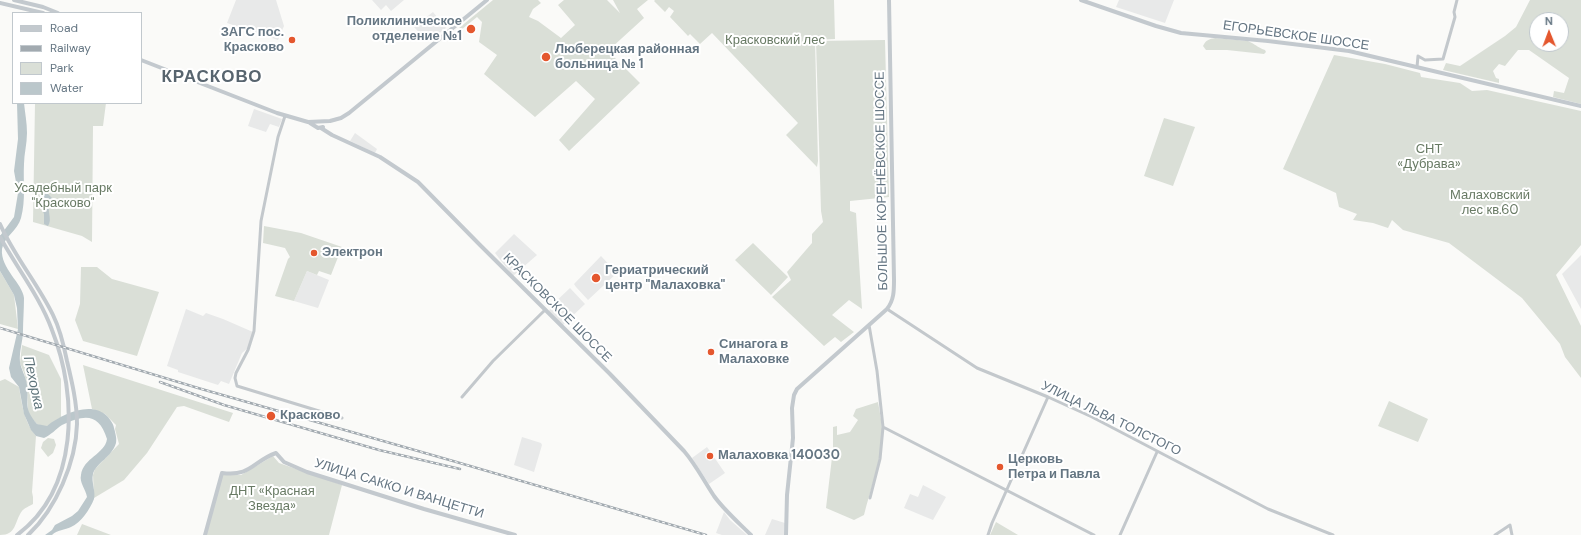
<!DOCTYPE html>
<meta charset="utf-8">
<style>
body{margin:0}
#map{position:relative;width:1581px;height:535px;overflow:hidden;background:#fafaf8;font-family:"DM Sans",sans-serif}
canvas{display:block}
.legend{position:absolute;left:12px;top:12px;width:130px;height:92px;box-sizing:border-box;background:#fff;border:1px solid #c1c8cd;margin:0;padding:5px 7px;list-style:none;font-size:12px;color:#657683}
.legend li{display:flex;align-items:center;gap:8px;height:20px}
.legend b{width:20px;border:1px solid #c1c8cd}
.north{position:absolute;left:1529px;top:12px;width:40px;height:40px;box-sizing:border-box;background:#fff;border:1px solid #c1c8cd;border-radius:50%;rotate:359deg;font-size:11px;font-weight:700;line-height:16px;text-align:center;color:#657683}
.north::after{content:'';display:block;margin:auto;width:14px;height:18px;background:#e4572e;clip-path:polygon(50% 0,100% 100%,50% 72%,0 100%)}
</style>
<div id="map">
<canvas width="1581" height="535"></canvas>
<ul class="legend">
<li><b style="height:5px;background:#c3c9ce"></b>Road</li>
<li><b style="height:5px;background:#a2aab0"></b>Railway</li>
<li><b style="height:11px;background:#dadfd7"></b>Park</li>
<li><b style="height:11px;background:#bbc7cb"></b>Water</li>
</ul>
<div class="north">N</div>
</div>
<script>
const c = document.querySelector('canvas').getContext('2d');
c.lineJoin = 'round';
function fill(path, color) {
  c.fillStyle = color;
  c.fill(path, 'evenodd');
}
function stroke(path, color, width, dash) {
  c.strokeStyle = color;
  c.lineWidth = width;
  c.lineCap = dash ? 'butt' : 'round';
  c.setLineDash(dash || []);
  c.stroke(path);
}
function label(font, color, halo, rows, align = 'center') {
  c.font = font + ' "DM Sans",sans-serif';
  c.lineWidth = 4;
  c.setLineDash([]);
  c.textBaseline = 'middle';
  c.strokeStyle = halo;
  c.fillStyle = color;
  for (const [text, x, y, turn = 0] of rows) {
    c.save();
    c.translate(x, y);
    c.rotate((+turn || 0) * Math.PI / 180);
    c.textAlign = isNaN(turn) ? turn : align;
    if (halo) c.strokeText(text, 0, 0);
    c.fillText(text, 0, 0);
    c.restore();
  }
}
const built = new Path2D(`
 M236 0H276L284 26 278 40 227 23Z
 M372 0H404L391 11 386 5 381 10Z
 M1119 0H1174L1165 23 1116 7Z
 M433 12 446 28 428 42 414 27Z
 M254 109 282 119 279 127 270 124 266 132 248 126Z
 M355 133 377 149 375 153 350 141Z
 M514 234 537 255 513 276 495 253Z
 M1581 255V309L1562 274Z
 M601 256 617 273 588 300 576 287 574 284Z
 M307 271 329 280 318 308 294 301Z
 M570 288 585 304 563 325 549 311 552 305Z
 M186 309 203 316 206 313 223 319 253 332 248 348 242 353 229 384 221 381 218 385 178 372V370L167 366Z
 M522 437 541 443 542 445 534 472 514 465Z
 M707 447 725 473 709 484 692 458Z
 M923 485 946 497 933 520 904 508 910 494 918 497Z
 M724 512 730 520 747 535H722L716 533Z
 M772 519 785 523 784 535H765Z`);
const green = new Path2D(`
 M493 0H538L541 3 533 9 529 17 538 21 561 38 575 25 558 5 564 0H607L620 13 613 0H648L637 9 644 18 610 49 607 50 640 83 569 151 559 140 595 99 576 81 535 117 484 74 497 55 479 42 482 22 477 17 461 30 459 28Z
 M655 0H834L835 39 815 40 818 161 817 167 786 135 798 123 712 33 700 44 690 34 688 36 670 17 674 11 669 7 665 12 654 1Z
 M1530 0H1581V104L1553 97 1554 91 1564 93 1569 78 1529 50H1518L1505 66 1499 64 1493 71 1496 78 1499 79V83L1443 70 1446 63 1460 66 1505 36 1516 27ZM1537 20H1561V44H1537Z
 M1215 38 1248 41C1255 44 1257 47 1265 50L1266 52 1264 54 1227 50H1206L1203 46C1206 40 1209 39 1215 38Z
 M885 40 889 197 850 201V211L856 213 862 309 849 300 832 315 854 332 841 342 835 337 824 346 772 297 791 280 787 272 812 243V234L823 222 821 211 816 41Z
 M1334 55 1385 64 1420 73 1421 77 1460 83 1472 91 1487 90 1581 111V245L1556 275 1581 326V378L1565 357 1560 344 1522 298 1449 243 1403 230 1392 220 1388 228 1373 223 1353 220 1357 214 1339 207 1336 193 1283 169Z
 M35 103H106L103 126H93L92 242 82 236 33 222Z
 M1164 118 1195 127 1173 186 1144 176Z
 M264 226 301 233 342 247 331 275 319 271 317 275 307 271 294 301 275 296 288 259 290 257 285 248 263 243Z
 M753 243 788 277 771 295 735 260Z
 M81 267H97L112 279 159 292 137 356 83 341 75 320 80 304Z
 M0 271 14 295 18 329 0 324Z
 M22 345 49 355 61 379V417L46 427 37 424 28 414 27 385 24 373 20 363Z
 M83 365 233 413 229 422 184 406 177 407 147 453 124 480 94 498 93 475 95 469 119 444 115 429 116 425 105 414 92 409Z
 M5 379 19 387C22 405 24 422 36 436L32 492 33 497V504C30 506 24 508 22 511 14 522 17 535 0 535V381Z
 M1389 401 1428 419 1418 442 1378 426Z
 M878 402C880 414 883 426 882 439 880 464 870 491 864 515L854 520 826 508 833 449V427L837 426V435L850 432 858 420 853 416 856 409Z
 M48 438 54 439 56 445 53 453 48 457 41 448 43 442Z
 M273 456 279 463 342 485 329 535H206L223 474 241 475Z
 M996 522 1018 535H990Z
 M82 524 111 535H77Z`);
const water = new Path2D(`
 M17 103H24C25 113 27 123 27 133 27 144 24 154 24 164 23 182 26 200 21 218 18 230 4 237 2 249 0 268 23 284 24 298 24 309 23 321 23 331 23 341 19 351 20 362 21 369 26 377 27 385 29 405 23 407 37 424L47 426C62 414 92 400 108 417 111 421 113 423 114 428 115 432 117 438 116 443 112 457 96 463 93 474 91 482 96 492 94 499 90 509 81 523 71 527 65 530 57 530 52 535H45L52 530 55 525 72 516 78 511 87 497C86 490 79 482 81 475 83 458 105 454 107 439 99 413 85 414 62 425 56 429 51 435 44 438L36 436 31 430 24 414 19 387 11 377 9 368 18 329 17 308 14 295 0 271V236L14 217 18 193 14 171 18 139Z
 M46 192 55 201 50 202C46 210 53 219 48 226L44 224V214L41 206 44 203 43 194Z`);
const minor = new Path2D(`
 M1417 67 1418 56 1425 60 1443 59 1455 17 1454 12 1457 0
 M285 116 278 137 261 221 254 331 248 350 236 373 235 378 237 386 342 418
 M887 309 977 368 1048 397 1092 417 1268 509 1333 535
 M869 325 877 371 883 427 880 459 870 498
 M462 397 493 361 545 310
 M883 427 1094 535
 M988 535 992 523 1048 397
 M1120 535 1157 452
 M1495 535 1510 525 1512 535`);
const major = new Path2D(`
 M14 0 43 7 58 13
 M1081 0 1156 26 1181 33 1268 41 1349 51 1581 106
 M0 3 43 13
 M141 60 277 113 308 122 330 121 341 118 349 113 487 0
 M310 123 318 128 323 127
 M321 128 332 135 380 157 418 182 480 245 610 374 684 451C696 465 704 481 714 496 724 510 738 522 751 535
 M0 224C14 256 38 284 53 315 60 329 64 346 67 361 72 382 77 403 77 424 76 462 56 509 28 535
 M0 237C17 268 40 297 52 330 78 396 79 489 17 535
 M205 535 222 473C251 477 253 461 276 453L284 462 307 472 424 509 515 535
 M786 535 787 495 793 438 792 408 794 395 797 389 887 309C894 300 894 291 894 280L889 0`);
const rail = new Path2D(`
 M0 328 198 388 453 461 706 535
 M160 382 224 405 379 450 460 469`);
const markers = [
 [471,29,5,"#e4572e"],
 [292,40,4,"#e4572e"],
 [546,57,5,"#e4572e"],
 [314,253,4,"#e4572e"],
 [596,278,5,"#e4572e"],
 [711,352,4,"#e4572e"],
 [271,416,5,"#e4572e"],
 [710,456,4,"#e4572e"],
 [1000,467,4,"#e4572e"]
];
const poiNames = [
 ["Поликлиническое",462,22,"right"],
 ["отделение №1",462,37,"right"],
 ["ЗАГС пос.",284,33,"right"],
 ["Красково",284,48,"right"],
 ["Люберецкая районная",555,50],
 ["больница № 1",555,65],
 ["Электрон",322,253],
 ["Гериатрический",605,271],
 ["центр \"Малаховка\"",605,286],
 ["Синагога в",719,345],
 ["Малаховке",719,360],
 ["Красково",280,416],
 ["Малаховка 140030",718,456],
 ["Церковь",1008,460],
 ["Петра и Павла",1008,475]
];
const streetNames = [
 ["ЕГОРЬЕВСКОЕ ШОССЕ",1296,36,8],
 ["БОЛЬШОЕ КОРЕНЁВСКОЕ ШОССЕ",882,181,-91],
 ["КРАСКОВСКОЕ ШОССЕ",557,308,45],
 ["УЛИЦА ЛЬВА ТОЛСТОГО",1111,419,26],
 ["УЛИЦА САККО И ВАНЦЕТТИ",399,489,17]
];
const parkNames = [
 ["Красковский лес",775,41],
 ["СНТ",1429,150],
 ["«Дубрава»",1429,165],
 ["Усадебный парк",63,189],
 ["\"Красково\"",63,204],
 ["Малаховский",1490,196],
 ["лес кв.60",1490,211],
 ["ДНТ «Красная",272,492],
 ["Звезда»",272,507]
];
const waterNames = [
 ["Пехорка",33,383,78]
];
const districtNames = [
 ["КРАСКОВО",212,78]
];
fill(built, '#e8e9e9');
fill(green, '#dadfd7');
fill(water, '#bbc7cb');
stroke(minor, '#c3c8cc', 3);
stroke(major, '#c3c9ce', 4);
stroke(rail, '#a2aab0', 2.5);
stroke(rail, '#fff', 1, [3]);
for (const [x, y, r, color] of markers) {
  const dot = new Path2D();
  dot.arc(x, y, r, 0, 2 * Math.PI);
  c.fillStyle = color;
  c.fill(dot);
  stroke(dot, '#fff', 1.5);
}
label('bold 13px', '#657683', '#fff', poiNames, 'left');
label('13px', '#657683', '#fff', streetNames);
label('13px', '#687a64', '#fff', parkNames);
label('italic 14px', '#60757c', '#fff', waterNames);
c.letterSpacing = '1px';
label('bold 17px', '#57646e', '#fff', districtNames);
c.letterSpacing = '0px';
</script>
